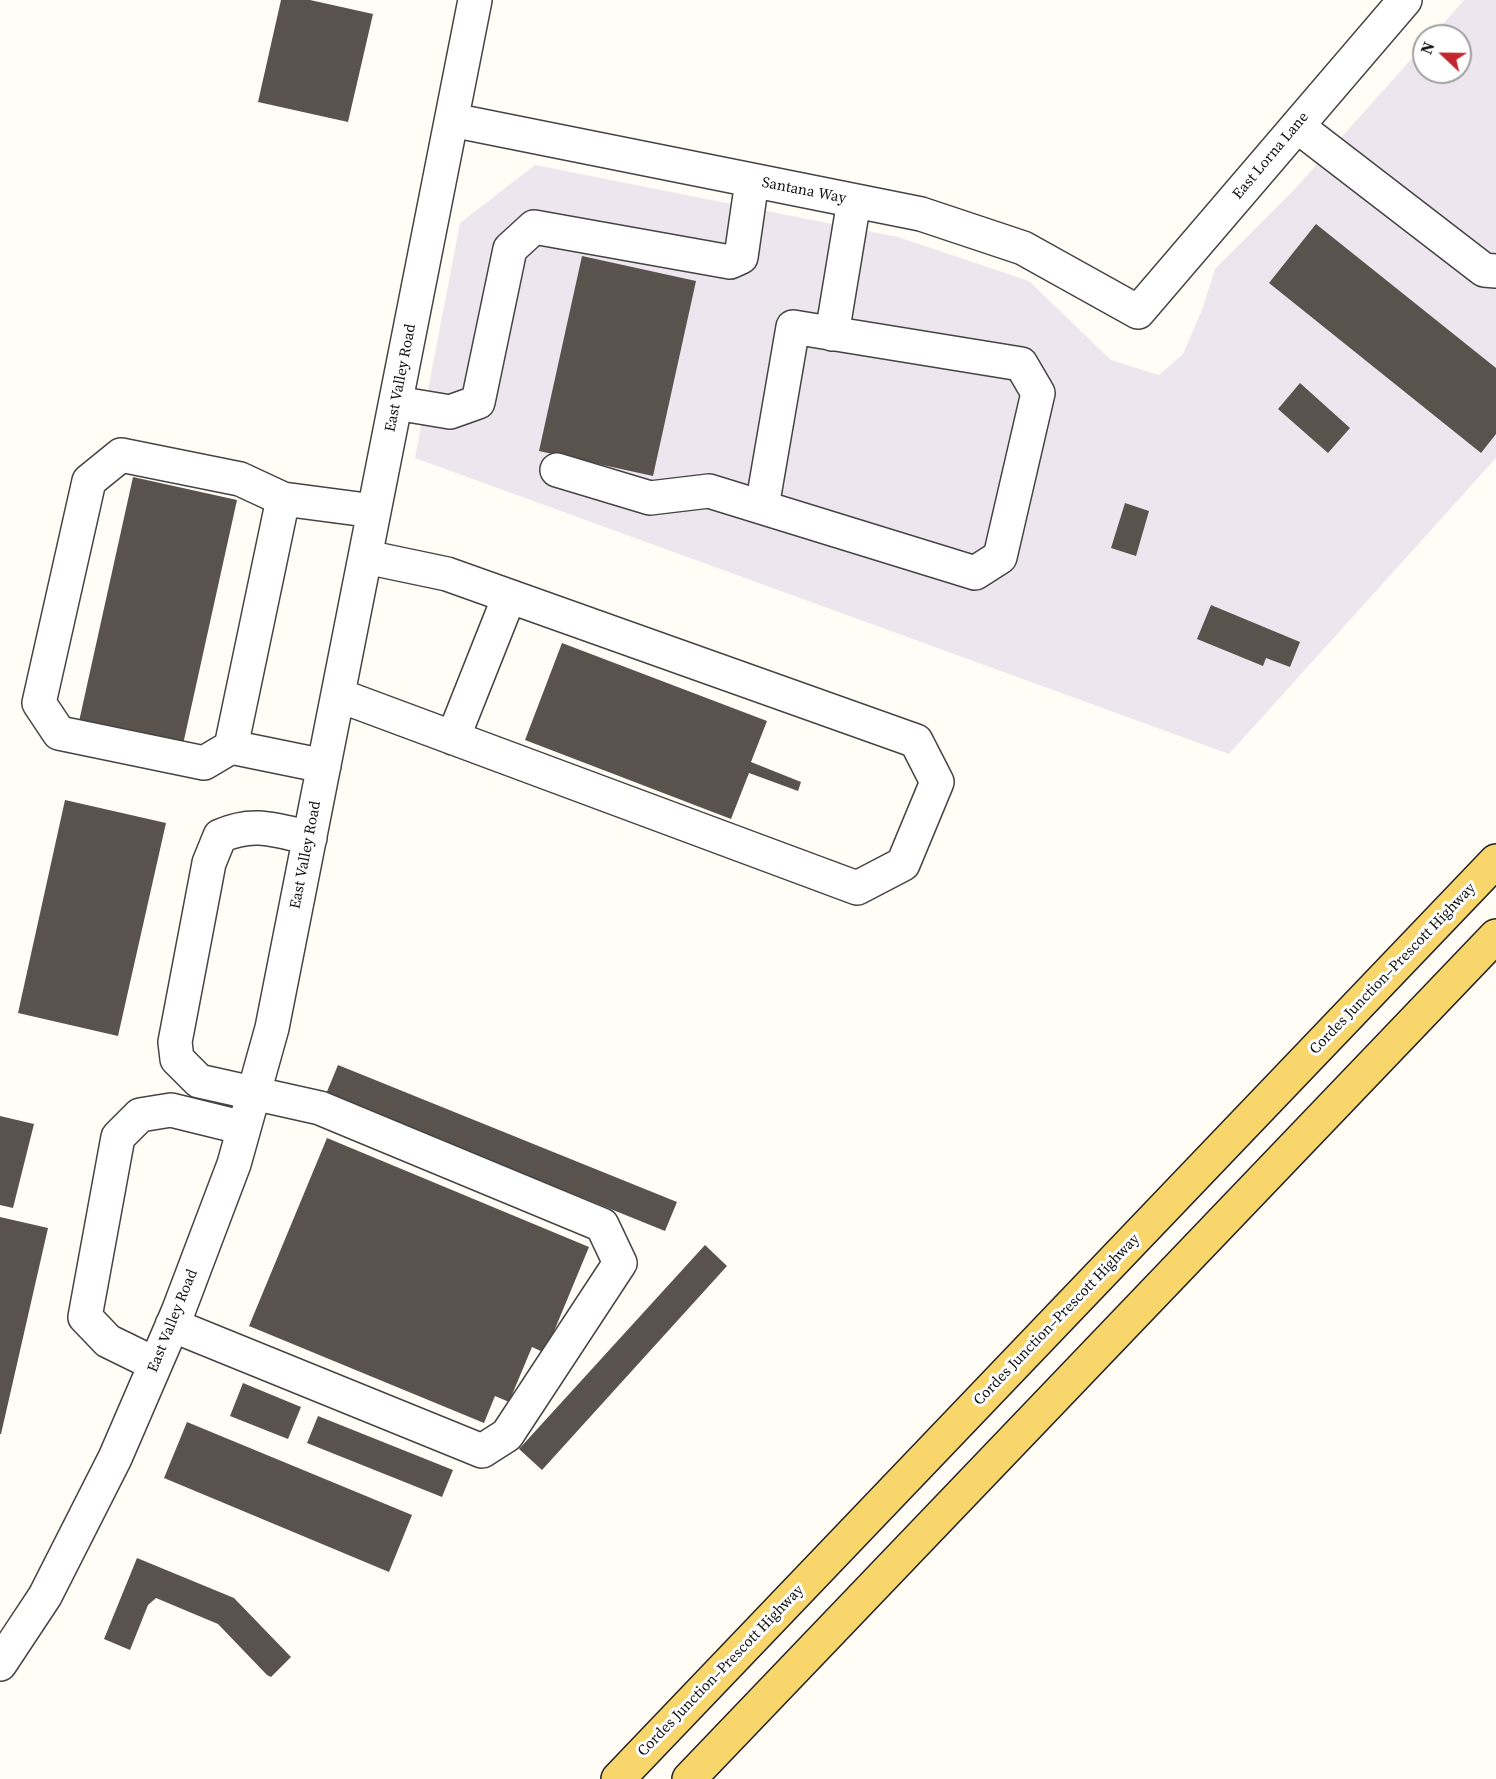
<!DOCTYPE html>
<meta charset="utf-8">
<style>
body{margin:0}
#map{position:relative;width:1496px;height:1779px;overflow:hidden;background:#fffdf5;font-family:"Source Serif 4",serif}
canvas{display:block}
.north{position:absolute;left:1412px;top:24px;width:60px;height:60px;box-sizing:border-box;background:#fff;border:2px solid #a0a0a0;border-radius:50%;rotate:292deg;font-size:16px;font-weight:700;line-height:24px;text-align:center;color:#111}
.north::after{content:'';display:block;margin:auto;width:21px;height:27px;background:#c4262e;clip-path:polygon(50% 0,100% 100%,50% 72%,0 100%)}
</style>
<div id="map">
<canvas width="1496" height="1779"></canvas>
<div class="north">N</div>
</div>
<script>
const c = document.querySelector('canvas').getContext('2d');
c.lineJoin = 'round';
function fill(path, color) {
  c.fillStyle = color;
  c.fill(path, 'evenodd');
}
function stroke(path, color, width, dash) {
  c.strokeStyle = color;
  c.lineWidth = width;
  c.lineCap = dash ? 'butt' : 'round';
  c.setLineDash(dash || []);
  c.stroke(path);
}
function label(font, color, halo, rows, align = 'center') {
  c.font = font + ' "Source Serif 4",serif';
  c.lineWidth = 6;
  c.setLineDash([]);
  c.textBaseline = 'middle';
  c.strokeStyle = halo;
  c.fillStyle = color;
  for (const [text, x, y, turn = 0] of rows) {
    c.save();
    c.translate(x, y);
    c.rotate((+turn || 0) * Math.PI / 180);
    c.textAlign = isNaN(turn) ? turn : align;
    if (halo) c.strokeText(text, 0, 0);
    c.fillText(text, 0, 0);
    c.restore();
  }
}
const industrial = new Path2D(`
 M1464 0H1496V458L1229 754 415 458 460 223 535 165 898 237 1029 281 1111 360 1159 375 1183 354 1203 307 1215 269 1293 191 1424 45V72H1460V36H1432Z`);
const building = new Path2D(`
 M281 0H310L373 14 348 122 258 102Z
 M1316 224 1496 368V434L1481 453 1269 283Z
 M582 256 696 281 653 476 539 451Z
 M1300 383 1350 428 1328 453 1278 409Z
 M133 477 237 500 182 749 78 726Z
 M1125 503 1149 511 1136 556 1111 548Z
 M1211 605 1300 642 1290 667 1266 658 1263 666 1197 639Z
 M562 643 767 721 751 762 801 782 798 791 749 773 731 819 525 740Z
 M65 800 166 823 118 1036 18 1013Z
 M338 1065 677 1202 665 1231 326 1094Z
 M0 1116 34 1124 13 1208 0 1205Z
 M327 1138 589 1247 545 1353 532 1347 509 1402 495 1396 484 1423 249 1326Z
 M0 1217 48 1228 1 1434H0Z
 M705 1245 727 1266 542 1470 519 1449Z
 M243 1383 301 1407 288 1439 230 1416Z
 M318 1416 453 1470 442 1497 307 1443Z
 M187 1422 412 1515 389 1572 164 1478Z
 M137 1558 234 1598 291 1657 271 1677 267 1675 218 1624 156 1598 148 1605 130 1650 104 1639Z`);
const minor = new Path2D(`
 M452 120 921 214 1023 248 1138 312 1405 0
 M1297 126 1484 270 1496 271
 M832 334 854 201
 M396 403 450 412 478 402 510 249 534 227 730 262 741 257 752 181
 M557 470 650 498 709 491 975 573 1000 557 1038 393 1021 364 793 327 762 507
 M338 695 857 888 903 864 937 782 916 741 447 574 366 557
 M453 738 509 597
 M231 747 283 499
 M324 766 231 747 204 763 59 733 39 703 89 481 121 455 240 479 283 499 374 511
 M172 1325 482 1451 507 1435 620 1263 602 1225 320 1108 199 1081 177 1059 175 1042 209 863 220 836C254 821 275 830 310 838
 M155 1364 108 1341 85 1317 118 1137 140 1115 171 1110 244 1128
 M0 1664 45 1596 115 1458 178 1312 234 1164 272 1028 475 0`);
const major = new Path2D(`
 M618 1779 1496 861
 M689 1779 1496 936`);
const streetNames = [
 ["East Lorna Lane",1271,156,-50],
 ["Santana Way",804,191,11],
 ["East Valley Road",401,378,-79],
 ["East Valley Road",306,855,-79],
 ["Cordes Junction–Prescott Highway",1393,969,-46],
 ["Cordes Junction–Prescott Highway",1057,1320,-46],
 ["East Valley Road",173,1321,-68],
 ["Cordes Junction–Prescott Highway",721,1671,-46]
];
fill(industrial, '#eee6ef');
fill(building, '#5a524d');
stroke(minor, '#444', 36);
stroke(major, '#222', 36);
stroke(minor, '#fff', 33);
stroke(major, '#f9d66b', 33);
label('15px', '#111', '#fff', streetNames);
</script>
